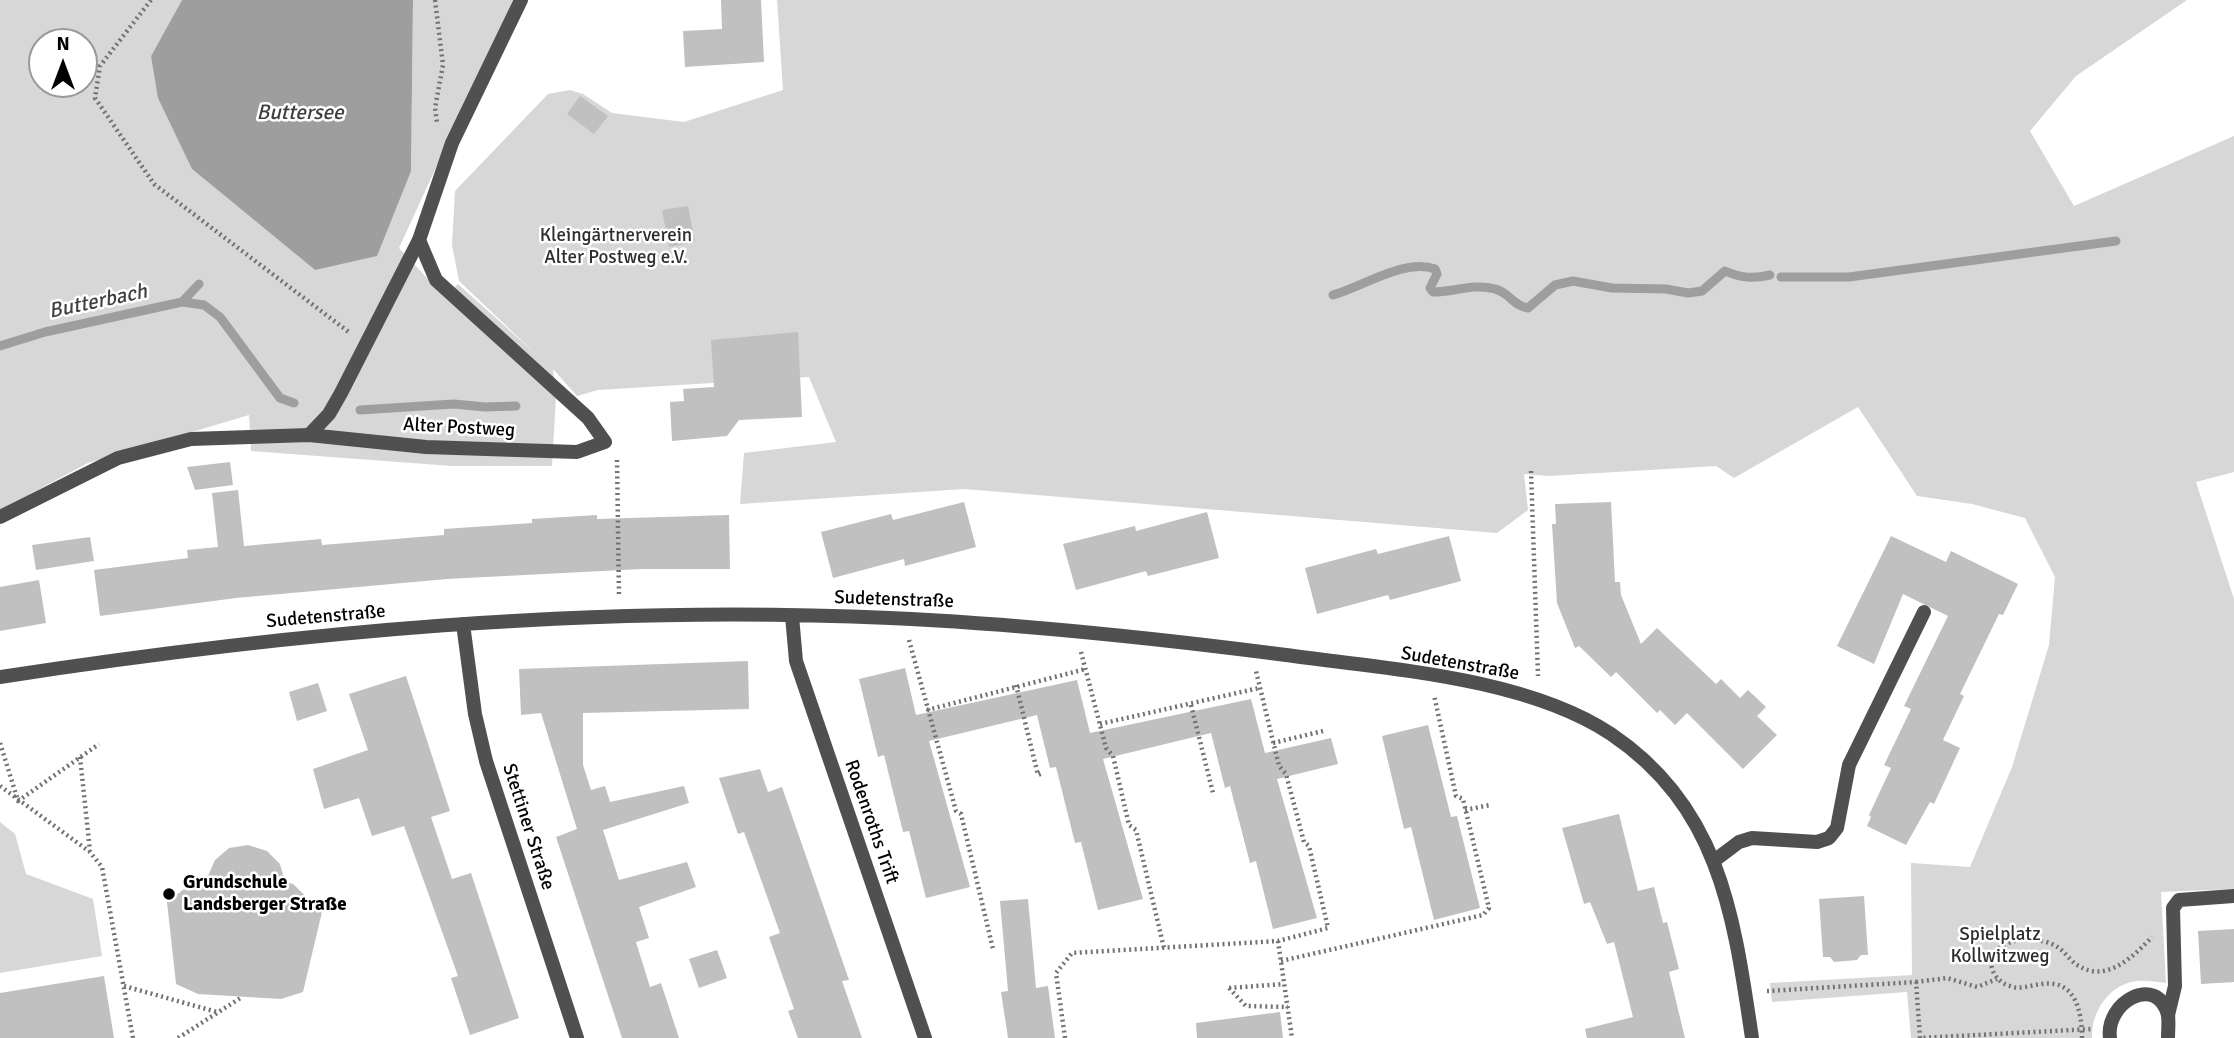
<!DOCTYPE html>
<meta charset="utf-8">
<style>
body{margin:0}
#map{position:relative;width:2234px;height:1038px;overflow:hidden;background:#fff;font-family:Signika,sans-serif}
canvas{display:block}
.north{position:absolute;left:28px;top:28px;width:70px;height:70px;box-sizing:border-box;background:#fff;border:2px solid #999;border-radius:50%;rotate:0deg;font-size:19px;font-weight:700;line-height:28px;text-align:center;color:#000}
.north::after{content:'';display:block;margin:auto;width:24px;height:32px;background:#000;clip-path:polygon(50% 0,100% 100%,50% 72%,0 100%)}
</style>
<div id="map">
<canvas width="2234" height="1038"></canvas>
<div class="north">N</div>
</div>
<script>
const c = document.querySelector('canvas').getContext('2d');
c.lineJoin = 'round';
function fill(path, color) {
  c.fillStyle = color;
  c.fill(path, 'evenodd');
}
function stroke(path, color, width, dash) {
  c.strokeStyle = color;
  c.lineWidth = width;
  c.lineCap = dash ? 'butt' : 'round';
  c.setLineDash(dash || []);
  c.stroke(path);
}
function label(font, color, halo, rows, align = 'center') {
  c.font = font + ' Signika,sans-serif';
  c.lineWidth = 5;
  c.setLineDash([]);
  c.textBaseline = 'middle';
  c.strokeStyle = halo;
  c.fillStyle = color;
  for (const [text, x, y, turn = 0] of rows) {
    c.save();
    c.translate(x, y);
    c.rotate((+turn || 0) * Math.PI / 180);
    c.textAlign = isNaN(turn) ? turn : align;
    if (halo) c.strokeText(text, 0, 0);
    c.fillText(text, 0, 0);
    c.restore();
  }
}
const green = new Path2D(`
 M0 0H182L151 56 192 169 315 270 411 171 413 0H513L399 248 444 296 458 284 536 354 459 281 452 245 455 191 548 94 570 90 583 94 612 113 684 122 783 90 777 0H2187L2076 76 2030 131 2074 206 2234 136V472L2196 482 2234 599V889L2161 892 2166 983C2156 982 2146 980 2137 981 2109 984 2091 1012 2092 1038H1911L1907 992 1772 1002 1770 983 1912 975 1911 863 1970 867 2012 767 2049 645 2055 577 2025 518 1972 504 1917 496 1858 407 1734 478 1716 466 1548 476 1524 474 1528 510 1497 533 964 489 740 504 744 453 836 442 809 377 598 390 577 396 553 369 556 397 552 466H452L251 451 249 415 88 463 0 510ZM42 42H84V84H42Z
 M0 822 15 834 26 874 93 899 102 956 0 973Z`);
const water = new Path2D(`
 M182 0H413L411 171 377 256 315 270 192 169 158 98 151 56Z`);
const stream = new Path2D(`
 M1781 277H1849L2116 241
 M1333 295C1364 286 1405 258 1435 269L1437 274 1430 288 1433 292C1454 292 1474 283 1495 289 1509 292 1513 306 1528 308L1555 285 1573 281 1612 288 1666 289 1688 293 1702 291 1725 271C1741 278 1753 279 1770 275
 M182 302 204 305 220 317 280 398 294 403
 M0 346 45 332 182 302 199 284
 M360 410 454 404 485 407 516 406`);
const building = new Path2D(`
 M721 0H761L764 62 685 67 683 31 722 29Z
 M580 96 608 116 594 134 567 114Z
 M688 206 695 242 669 247 662 210Z
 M798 332 802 417 739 420 727 436 672 441 670 402 684 401 683 389 714 387 711 340Z
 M230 462 233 485 195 490 187 467Z
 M238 490 244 546 321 539 322 545 444 535V529L532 523V519L597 515V519L729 515 730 569H641L447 579 236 598 100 616 94 570 188 558 187 550 218 547 212 493Z
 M964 502 976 547 905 566 904 559 833 578 821 532 891 514 893 520Z
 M1611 502 1615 582H1620L1621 595 1641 644 1657 628 1716 684 1721 679 1740 698 1748 690 1766 707 1757 716 1777 735 1743 769 1687 713 1675 725 1660 710 1657 713 1616 672 1611 677 1579 646 1575 648 1557 603 1552 524H1556L1555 504Z
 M1207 512 1219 558 1148 576 1146 571 1076 590 1063 544 1135 526 1136 531Z
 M1449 536 1461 581 1390 600 1388 595 1317 614 1305 568 1376 549 1378 554Z
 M1891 536 1946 562 1951 551 2018 584 2003 615 1999 614 1960 694 1964 696 1943 740 1960 748 1934 804 1930 802 1906 845 1867 826 1871 817 1869 815 1891 768 1884 765 1911 709 1904 706 1948 616 1903 594 1874 664 1837 646Z
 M90 537 94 561 36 570 32 545Z
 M39 580 46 623 0 631V587Z
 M748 661 749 709 583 713V765L591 790 605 786 610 802 684 786 689 803 603 830 619 880 687 862 696 887 639 907 649 938 636 942 650 987 661 983 679 1038H622L556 837 577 829 541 713 521 715 519 669Z
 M905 668 916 715 1077 680 1090 733 1251 699 1265 753 1331 738 1338 764 1277 779 1317 918 1273 929 1256 861 1250 863 1230 786 1225 788 1211 733 1103 759 1143 899 1098 910 1081 842 1075 843 1056 767 1050 768 1037 715 929 741 970 887 926 898 909 831 903 832 884 755 878 757 859 679Z
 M406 676 450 811 431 817 452 879 471 873 519 1018 470 1035 451 978 458 976 404 826 372 836 359 798 324 809 313 769 368 750 349 694Z
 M318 683 327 711 297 721 289 692Z
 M1428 725 1451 817 1457 816 1480 908 1434 920 1411 827 1404 829 1382 736Z
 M760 769 768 792 782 787 849 980 842 981 862 1038H798L788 1011 794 1009 769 937 780 933 744 832 738 834 719 778Z
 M1619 814 1638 891 1654 887 1663 923 1667 922 1679 969 1669 972 1685 1038H1587L1585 1029 1633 1017 1614 942 1607 944 1590 902 1584 904 1562 828Z
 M248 845 267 851 280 864 285 882 293 884 322 912 303 992 281 999 198 994 176 984 167 902 200 877 208 876 215 860 229 848Z
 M1864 896 1868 955H1861L1857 960 1834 962 1830 957H1823L1819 899Z
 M1028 899 1036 988 1048 986 1055 1038H1008L1001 992 1008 991 1000 901Z
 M2234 929V982L2201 984 2198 931Z
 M717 950 727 978 699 988 689 959Z
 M104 976 114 1038H0V993Z
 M1280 1012 1283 1038H1197L1196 1023Z`);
const path = new Path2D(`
 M151 0 100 66 95 98 154 184 350 333
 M435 0 443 65 435 108 437 123
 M617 460 619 595
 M1531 471 1538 676
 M909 640 956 811 961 814 993 949
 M1081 652 1106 748 1113 756 1129 825 1136 830 1164 948
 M1016 685 1038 775 1043 773
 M1191 705 1213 793
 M927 710 1086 669
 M1100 724 1259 688
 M0 743 18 801 99 744
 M1273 743 1323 731
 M80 757 90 851
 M0 786 90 852 102 867 133 1038
 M1465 810 1490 805
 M1278 941 1292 1038
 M1281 961 1483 915 1489 908 1463 799 1456 796 1434 695
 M1916 982 1947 978 1977 987 1997 979
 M124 986 217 1012
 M1229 988 1246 1006 1288 1007
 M1229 988 1284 984
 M1767 991 1916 982 1920 1038 2091 1029
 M178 1038 242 997
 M1065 1038 1056 973 1072 953 1278 941 1328 928 1309 846 1304 842 1286 774 1279 766 1256 671
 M2082 1038C2082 1011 2075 979 2042 984 2031 985 2020 990 2010 986 1994 982 1984 961 1998 949 2013 936 2044 937 2059 948 2066 953 2071 962 2079 966 2107 983 2134 956 2152 937`);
const service = new Path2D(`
 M0 517 118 458 191 439 309 435 426 447 577 452 605 442 588 418 436 280 419 240
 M2168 1015 2175 986 2173 908 2179 900 2234 896`);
const minor = new Path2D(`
 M309 435 329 414 341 393 419 240 452 143 521 0
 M792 616 796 661 925 1038
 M463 624 475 714 486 761 577 1038
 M0 677C293 632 593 604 890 618 1023 624 1154 638 1286 655 1387 669 1525 677 1611 734 1721 808 1734 918 1752 1038
 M1715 860 1739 842 1752 838 1817 842 1829 838 1837 828 1849 765 1924 612
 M2110 1038C2105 1002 2157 973 2168 1015 2169 1022 2168 1031 2168 1038`);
const markers = [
 [169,894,7,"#000"]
];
const parkNames = [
 ["Kleingärtnerverein",616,236],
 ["Alter Postweg e.V.",616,258],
 ["Spielplatz",2000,935],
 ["Kollwitzweg",2000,957]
];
const streetNames = [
 ["Alter Postweg",459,428,3],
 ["Sudetenstraße",894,600,2],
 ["Sudetenstraße",326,617,-5],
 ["Sudetenstraße",1460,664,10],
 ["Rodenroths Trift",871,822,71],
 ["Stettiner Straße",528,827,72]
];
const poiNames = [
 ["Grundschule",183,883],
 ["Landsberger Straße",183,905]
];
const waterNames = [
 ["Buttersee",300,113],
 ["Butterbach",98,302,-12]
];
fill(green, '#d7d7d7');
fill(water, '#9e9e9e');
stroke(stream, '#9e9e9e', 9);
fill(building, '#c0c0c0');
stroke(path, '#727272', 4.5, [2, 3.5]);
stroke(service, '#505050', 14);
stroke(minor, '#505050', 14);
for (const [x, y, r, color] of markers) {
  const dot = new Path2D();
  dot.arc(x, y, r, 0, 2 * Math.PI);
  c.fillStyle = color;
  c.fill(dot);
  stroke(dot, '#fff', 2.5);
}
label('19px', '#2e2e2e', '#fff', parkNames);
label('19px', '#000', '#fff', streetNames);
label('bold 19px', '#000', '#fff', poiNames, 'left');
label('italic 21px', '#3f3f3f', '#fff', waterNames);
</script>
